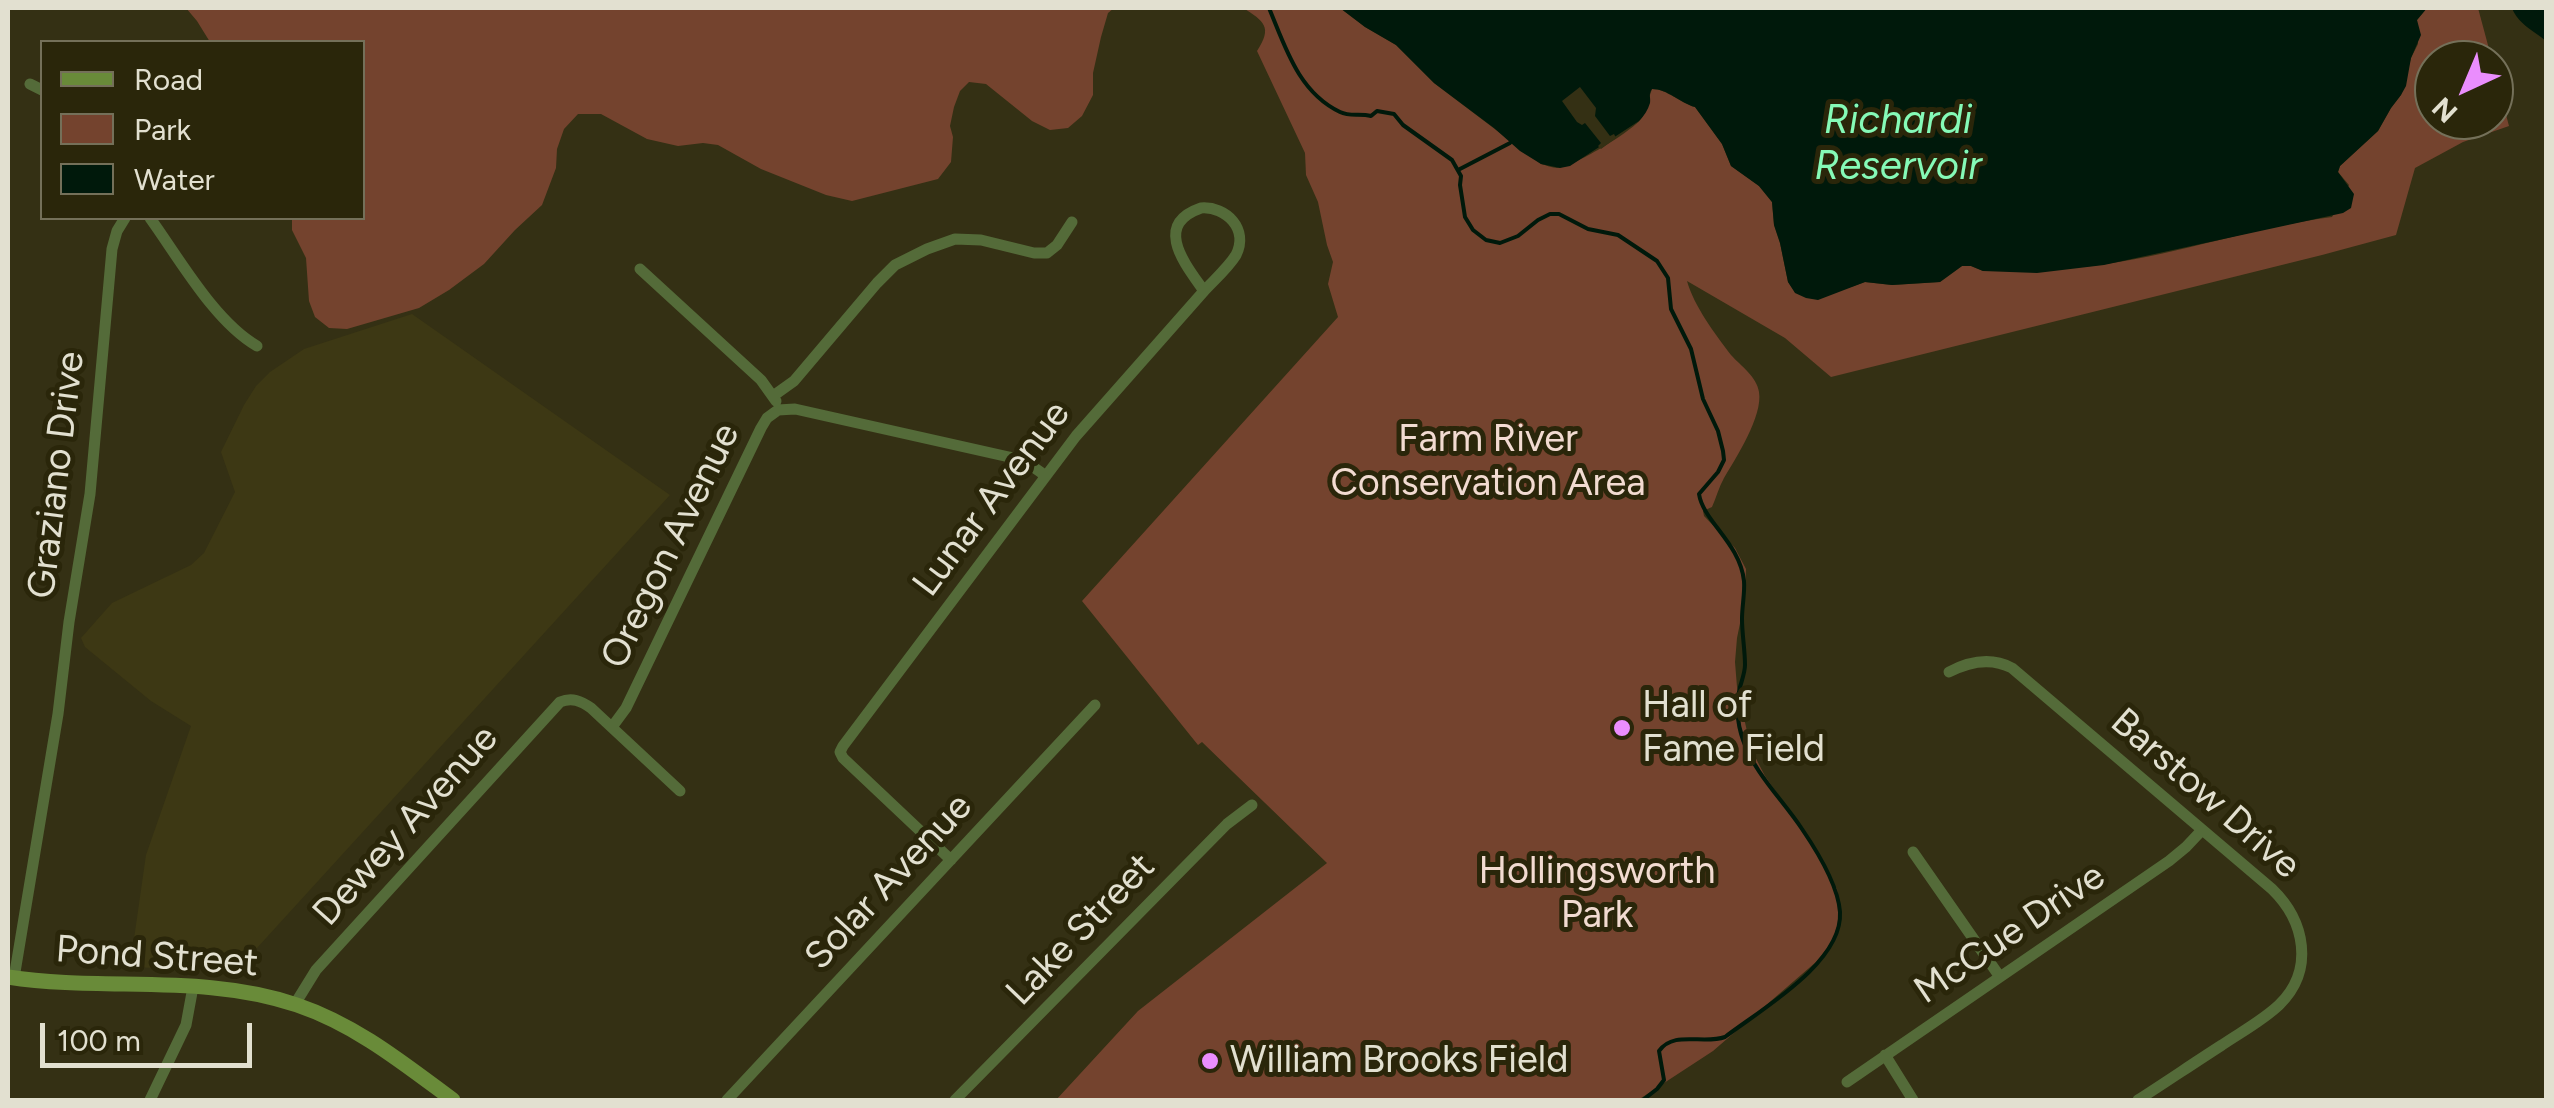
<!DOCTYPE html>
<style>
body{margin:0}
#map{position:relative;width:2554px;height:1108px;overflow:hidden;background:#343014;font-family:Figtree,sans-serif}
canvas{display:block}
.frame{position:absolute;inset:0;border:10px solid #e2e0d0;pointer-events:none}
.legend{position:absolute;left:40px;top:40px;width:325px;height:180px;box-sizing:border-box;background:#2a260a;border:2px solid #747059;margin:0;padding:12px 18px;list-style:none;font-size:30px;color:#e2e0d0}
.legend li{display:flex;align-items:center;gap:20px;height:50px}
.legend b{width:50px;border:2px solid #747059}
.north{position:absolute;left:2414px;top:40px;width:100px;height:100px;box-sizing:border-box;background:#2a260a;border:2px solid #747059;border-radius:50%;rotate:224deg;font-size:28px;font-weight:700;line-height:40px;text-align:center;color:#e2e0d0}
.north::after{content:'';display:block;margin:auto;width:35px;height:45px;background:#ea8dfd;clip-path:polygon(50% 0,100% 100%,50% 72%,0 100%)}
.scale{position:absolute;left:40px;top:1023px;width:212px;height:45px;box-sizing:border-box;border:5px solid #e2e0d0;border-top:0;padding-left:12px;font-size:30px;line-height:35px;white-space:nowrap;color:#e2e0d0;-webkit-text-stroke:8px #2a260a;paint-order:stroke}
</style>
<div id="map">
<canvas width="2554" height="1108"></canvas>
<div class="frame"></div>
<ul class="legend">
<li><b style="height:12px;background:#698b39"></b>Road</li>
<li><b style="height:28px;background:#74432e"></b>Park</li>
<li><b style="height:28px;background:#00190b"></b>Water</li>
</ul>
<div class="north">N</div>
<div class="scale">100 m</div>
</div>
<script>
const c = document.querySelector('canvas').getContext('2d');
c.lineJoin = 'round';
function fill(path, color) {
  c.fillStyle = color;
  c.fill(path, 'evenodd');
}
function stroke(path, color, width, dash) {
  c.strokeStyle = color;
  c.lineWidth = width;
  c.lineCap = dash ? 'butt' : 'round';
  c.setLineDash(dash || []);
  c.stroke(path);
}
function label(font, color, halo, rows, align = 'center') {
  c.font = font + ' Figtree,sans-serif';
  c.lineWidth = 10;
  c.setLineDash([]);
  c.textBaseline = 'middle';
  c.strokeStyle = halo;
  c.fillStyle = color;
  for (const [text, x, y, turn = 0] of rows) {
    c.save();
    c.translate(x, y);
    c.rotate((+turn || 0) * Math.PI / 180);
    c.textAlign = isNaN(turn) ? turn : align;
    if (halo) c.strokeText(text, 0, 0);
    c.fillText(text, 0, 0);
    c.restore();
  }
}
const built = new Path2D(`
 M412 314 670 495 236 971 130 967 146 855 191 726 151 701 85 647 81 638 112 603 191 565 204 553 235 492 221 452 244 405 256 386 270 372 304 349Z`);
const green = new Path2D(`
 M186 8H1114L1108 13 1101 37 1093 73V95L1082 116 1068 128 1050 130 1032 121 986 84 969 82 960 91 954 107 950 126 953 137 951 162 938 179 852 201 826 195 761 169 718 145 703 143 678 146 647 139 601 114H578L564 129 557 149 556 168 542 205 515 230 484 264 449 290 419 308 347 329 329 328 315 317 309 301 306 258 292 230V218H362V42H210L197 21Z
 M1243 8H1340L1365 27 1396 45 1434 83 1541 164C1545 165 1553 168 1557 168 1573 167 1631 132 1641 119 1648 109 1648 99 1652 89 1667 89 1680 103 1695 107L1722 144 1731 166 1759 186 1772 202 1774 225 1780 243 1788 282 1796 293 1851 287 1865 282 1892 285 1940 282 1962 266H1971L1983 271C2024 269 2066 270 2106 264 2182 253 2255 227 2332 217L2349 185 2338 172 2340 166 2378 131 2391 108 2401 95 2411 58 2418 44 2417 20 2427 8H2478L2492 60H2434V120H2494V69L2509 126 2463 142 2415 168 2396 235 2322 255 1831 377 1785 338 1687 281C1694 306 1715 334 1731 355 1741 366 1757 377 1759 392 1763 416 1736 458 1724 478 1719 487 1716 498 1712 507L1703 511 1704 516 1735 548 1746 569 1745 599 1737 638 1735 662 1737 687 1751 749 1765 776 1802 829 1825 867 1837 889 1841 915 1832 942 1816 962 1713 1051 1638 1100H1056L1138 1011 1327 863 1202 742 1198 745 1082 601 1338 317 1328 284 1333 262 1327 245 1318 202 1306 175 1305 153 1257 51C1273 27 1264 21 1243 8Z`);
const water = new Path2D(`
 M1340 8H2427L2417 20 2421 35 2411 58 2406 86 2401 95 2391 108 2378 131 2340 166 2338 172 2354 194 2351 208 2343 213 2104 265 2037 273 1983 271 1971 266H1962L1940 282 1892 285 1865 282 1818 300 1806 298 1795 293 1788 282 1780 243 1774 225 1772 202 1759 186 1731 166 1722 144 1695 107C1680 103 1668 89 1652 89 1648 95 1651 97 1650 103 1648 110 1644 116 1639 121L1570 166 1560 168 1541 164 1520 151 1494 128 1434 83 1396 45 1365 27Z
 M2512 8H2546V41C2533 30 2518 24 2512 8Z`);
const pier = new Path2D(`
 M1580 87 1596 108 1595 116 1610 136 1614 134 1616 138 1601 149 1598 146 1601 143 1585 123 1582 125 1577 122 1562 101Z`);
const stream = new Path2D(`
 M1269 8C1285 46 1298 92 1340 112 1350 117 1360 113 1371 116L1377 111 1394 114 1403 125 1452 160 1461 176 1460 185 1465 217 1473 230 1486 240 1500 243 1518 236 1538 220 1550 214H1559L1588 229 1618 235 1657 261 1668 278 1671 309 1691 349 1703 399 1718 431 1723 451 1724 460 1718 472 1699 494C1703 521 1740 543 1744 581 1745 593 1742 606 1742 619 1742 634 1745 650 1745 665 1745 672 1742 680 1740 687 1736 704 1737 723 1743 740 1755 774 1782 799 1802 829 1817 851 1838 885 1840 912 1843 963 1760 1010 1725 1037 1703 1045 1674 1030 1659 1051L1664 1080 1657 1089 1643 1100
 M1458 170 1510 143`);
const street = new Path2D(`
 M30 84 42 90
 M1201 208C1226 206 1249 229 1236 255 1228 268 1214 280 1204 291 1186 265 1152 225 1201 208Z
 M150 218C179 258 214 321 257 346
 M640 269 761 380 776 401
 M773 396 794 381 877 283 895 265 927 249 955 239 981 240 1034 253H1047L1057 245 1072 222
 M778 410 795 409 1009 457 1029 464 1046 476
 M1949 672C1970 661 1991 657 2012 668L2272 889C2305 921 2315 970 2279 1005 2262 1021 2241 1032 2222 1045 2194 1063 2166 1082 2138 1100
 M612 727 626 708 761 428 767 418 778 410
 M1913 852 2000 977
 M951 860 843 758 840 752 843 746 1076 436 1204 291
 M14 978 58 714 69 622 90 494 112 249 117 231 125 218
 M295 1004 316 970 560 702C572 697 581 701 591 708L680 791
 M1885 1055 1913 1100
 M1847 1082 2169 861 2186 847 2202 830
 M150 1100 186 1025 193 987
 M727 1100 1095 705
 M955 1100 1227 824 1252 805`);
const secondary = new Path2D(`
 M8 977C103 992 204 973 297 1005 356 1025 403 1063 453 1100`);
const markers = [
 [1622,728,10,"#ea8dfd"],
 [1210,1061,10,"#ea8dfd"]
];
const parkNames = [
 ["Farm River",1488,440],
 ["Conservation Area",1488,484],
 ["Hollingsworth",1597,872],
 ["Park",1597,916]
];
const streetNames = [
 ["Graziano Drive",57,475,-83],
 ["Lunar Avenue",992,499,-53],
 ["Oregon Avenue",671,546,-64],
 ["Barstow Drive",2205,794,41],
 ["Dewey Avenue",406,826,-48],
 ["Solar Avenue",889,882,-47],
 ["Lake Street",1081,930,-46],
 ["McCue Drive",2010,934,-34],
 ["Pond Street",157,957,4]
];
const poiNames = [
 ["Hall of",1642,706],
 ["Fame Field",1642,750],
 ["William Brooks Field",1230,1061]
];
const waterNames = [
 ["Richardi",1898,121],
 ["Reservoir",1898,167]
];
fill(built, '#3d3814');
fill(green, '#74432e');
fill(water, '#00190b');
fill(pier, '#343014');
stroke(stream, '#00190b', 4);
stroke(street, '#546b39', 11);
stroke(secondary, '#698b39', 15);
for (const [x, y, r, color] of markers) {
  const dot = new Path2D();
  dot.arc(x, y, r, 0, 2 * Math.PI);
  c.fillStyle = color;
  c.fill(dot);
  stroke(dot, '#2a260a', 4);
}
label('38px', '#f2dbd1', '#2a260a', parkNames);
label('38px', '#e2e0d0', '#2a260a', streetNames);
label('38px', '#e2e0d0', '#2a260a', poiNames, 'left');
label('italic 40px', '#85fab7', '#2a260a', waterNames);
</script>
